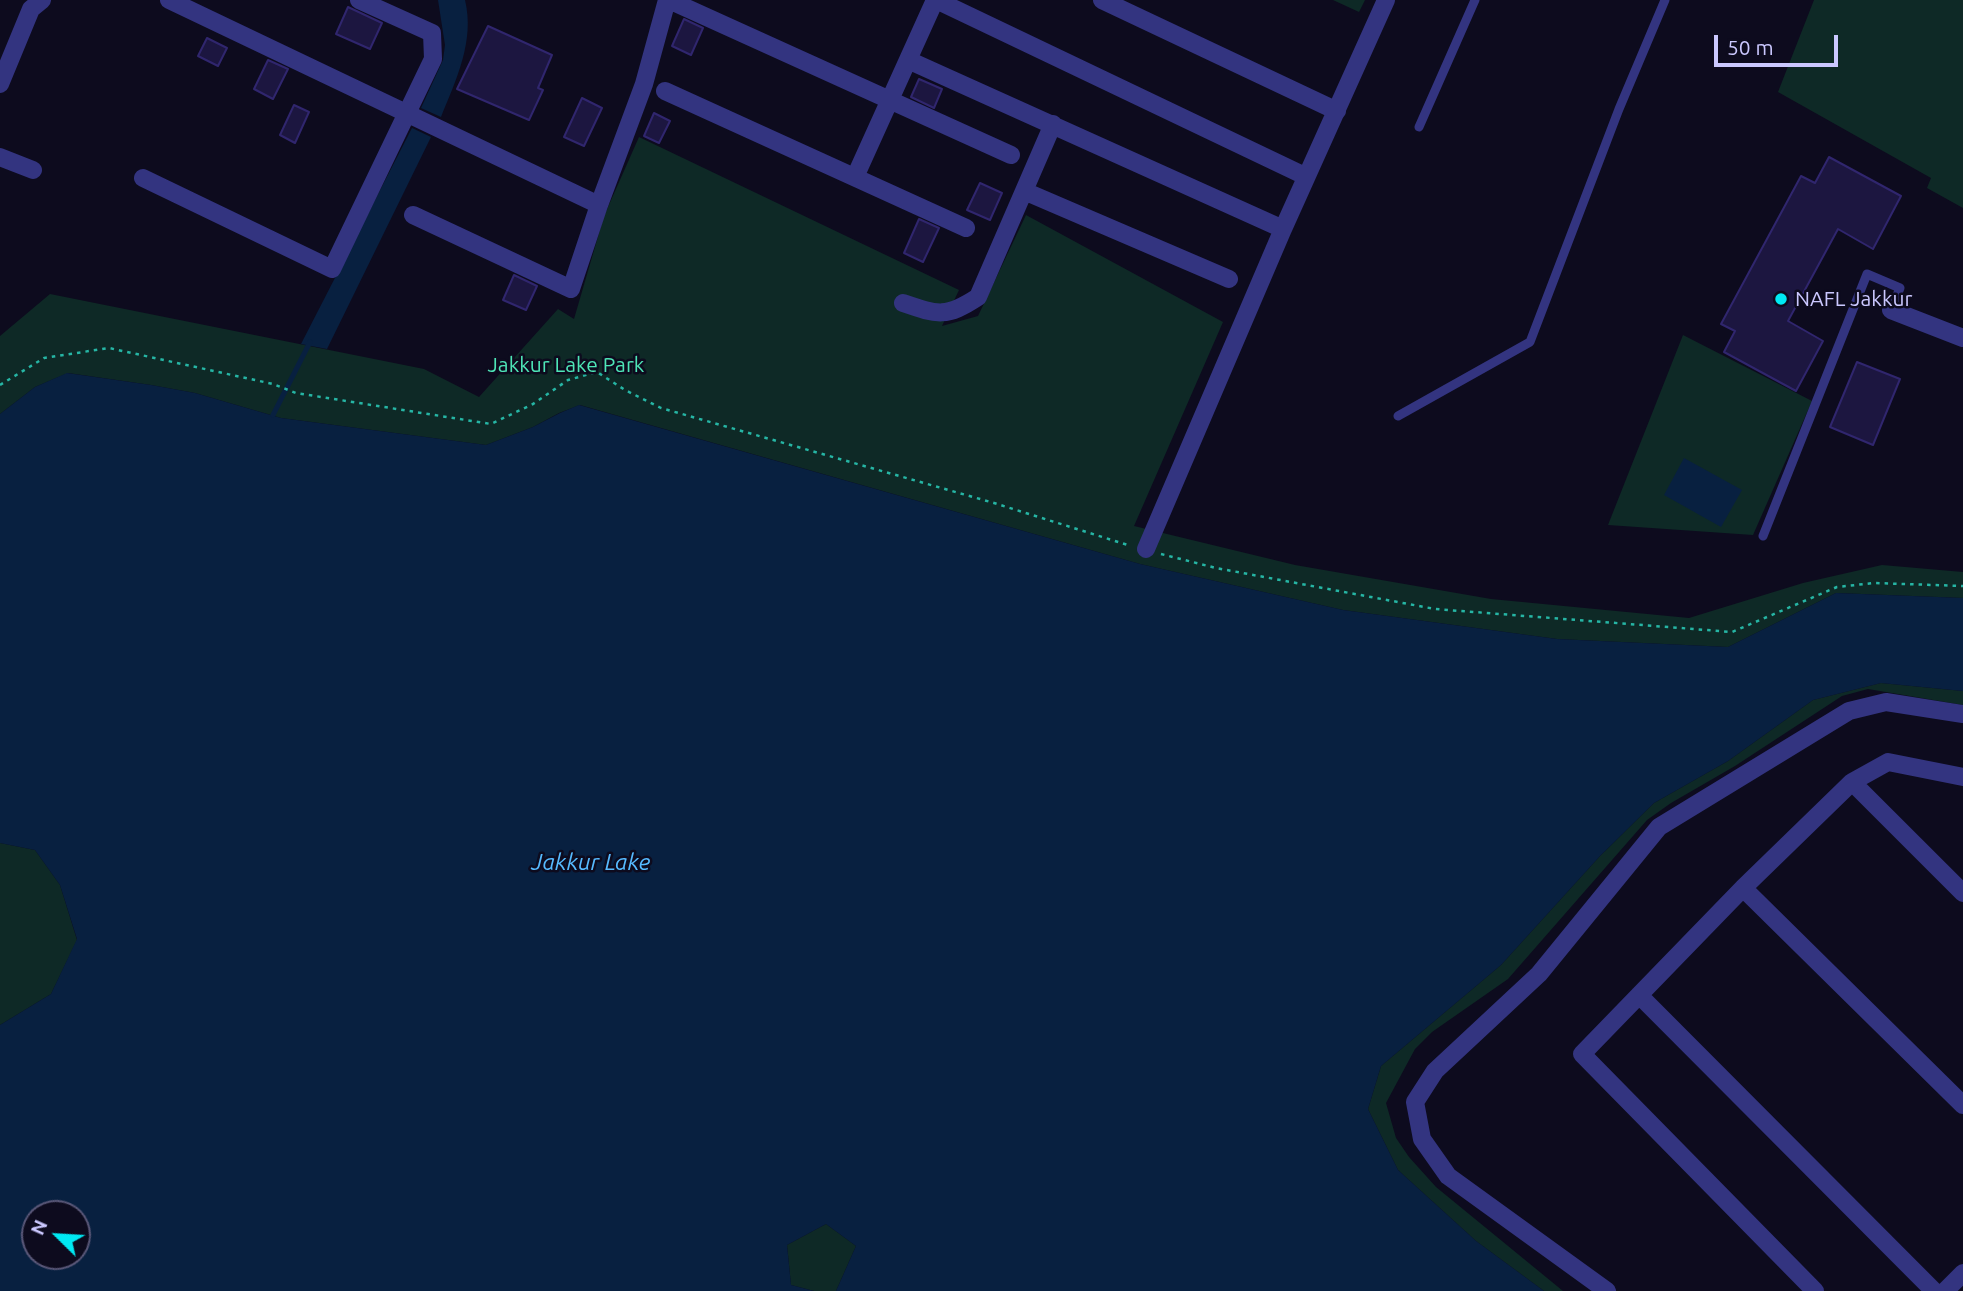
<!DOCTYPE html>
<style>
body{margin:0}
#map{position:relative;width:1963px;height:1291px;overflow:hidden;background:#0d0b1e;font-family:Ubuntu,sans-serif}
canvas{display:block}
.north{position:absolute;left:21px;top:1200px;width:70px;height:70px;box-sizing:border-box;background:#0d0b1e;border:2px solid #595778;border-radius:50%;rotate:294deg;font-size:19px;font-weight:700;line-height:28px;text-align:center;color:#cbc8ff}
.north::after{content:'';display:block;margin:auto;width:24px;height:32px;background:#00e9f3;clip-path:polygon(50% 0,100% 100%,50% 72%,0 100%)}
.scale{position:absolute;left:1714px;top:35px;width:124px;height:32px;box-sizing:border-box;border:4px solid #cbc8ff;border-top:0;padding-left:9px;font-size:21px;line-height:24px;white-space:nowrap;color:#cbc8ff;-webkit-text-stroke:5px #0d0b1e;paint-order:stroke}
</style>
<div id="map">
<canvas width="1963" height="1291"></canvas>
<div class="north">N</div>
<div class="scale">50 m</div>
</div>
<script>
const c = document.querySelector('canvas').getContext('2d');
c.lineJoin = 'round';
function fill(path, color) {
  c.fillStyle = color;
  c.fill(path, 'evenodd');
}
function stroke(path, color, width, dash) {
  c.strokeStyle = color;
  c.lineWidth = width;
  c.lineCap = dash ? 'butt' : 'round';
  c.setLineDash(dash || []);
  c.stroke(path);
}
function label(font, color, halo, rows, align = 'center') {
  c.font = font + ' Ubuntu,sans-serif';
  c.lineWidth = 5;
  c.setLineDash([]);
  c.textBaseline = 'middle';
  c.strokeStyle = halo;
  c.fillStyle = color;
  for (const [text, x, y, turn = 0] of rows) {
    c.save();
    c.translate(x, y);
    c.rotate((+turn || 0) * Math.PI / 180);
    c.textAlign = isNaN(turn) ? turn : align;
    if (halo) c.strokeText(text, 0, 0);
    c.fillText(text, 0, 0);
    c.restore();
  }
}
const green = new Path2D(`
 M1333 0H1365L1359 12Z
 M1814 0H1963V208L1927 188 1931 178 1778 92Z
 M639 137 959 290 942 326 978 316 1026 215 1223 322 1134 526 1295 565 1491 599 1689 618 1803 583 1882 565 1963 572V598L1836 593 1728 647 1557 639 1343 610 1140 564 580 405 559 413 533 427 486 445 281 418 195 393 151 385 68 373 35 387 0 414V336L50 294 424 369 479 397 558 309 574 319 604 216Z
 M1683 335 1812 401 1753 535 1608 525Z
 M1881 683 1963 691V705L1868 689 1842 696 1735 766 1671 803 1647 820 1508 979 1432 1032 1415 1049 1386 1103 1396 1138 1409 1157 1436 1187 1563 1291H1544L1476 1241 1398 1170 1368 1109 1381 1066 1501 965 1600 856 1654 803 1728 761 1813 700Z
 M0 843 35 850 60 885 77 940 51 994 0 1025Z
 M826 1224 856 1246 836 1291H814L791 1285 787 1245Z`);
const water = new Path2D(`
 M438 0H465C475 41 456 80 441 117L421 108 443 60 445 45Z
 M412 128 431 137 327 349 301 344Z
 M67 373 151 385 195 393 281 418 486 445 533 427 560 413 579 405 1140 564 1343 610 1557 639 1728 647 1836 593 1963 598V691L1881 683 1813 700 1728 761 1654 803 1600 856 1501 965 1381 1066 1368 1109 1398 1170 1476 1241 1544 1291H836L856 1246 826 1224 787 1245 791 1285 814 1291H0V1025L51 994 77 939 60 885 35 850 0 843V414L35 387ZM35 1214H77V1256H35Z
 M1684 458 1742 490 1721 527 1664 495Z`);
const stream = new Path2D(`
 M273 415 310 342`);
const building = new Path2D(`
 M348 7 382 23 370 49 336 34Z
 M684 19 703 28 691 55 672 46Z
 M488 26 552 55 538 88 543 90 529 120 457 89Z
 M207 38 227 48 218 66 198 56Z
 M268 60 288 69 273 99 254 89Z
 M919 79 942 89 934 108 911 97Z
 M582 98 602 108 584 146 564 137Z
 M294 105 309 112 295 143 280 135Z
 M654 113 670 121 659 143 644 136Z
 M1829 157 1901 196 1873 249 1838 229 1788 321 1823 341 1796 391 1724 352 1735 331 1721 324 1801 176 1815 183Z
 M980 183 1002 193 990 220 967 210Z
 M919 219 939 228 923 262 904 253Z
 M514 275 537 286 526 310 503 300Z
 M1857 362 1900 379 1873 445 1830 427Z`);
const path = new Path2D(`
 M0 385 44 358 109 348 273 384 296 393 491 424 533 404 568 380 597 372 625 390 661 408 994 503 1131 546
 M1161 554 1216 568 1435 609 1732 632 1837 587 1874 583 1963 586`);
const service = new Path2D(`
 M1419 127 1475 0
 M1398 416 1530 342 1619 109 1665 0
 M1763 536 1867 274 1900 288 1891 310`);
const minor = new Path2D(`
 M169 0 599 205
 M669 0 1011 155
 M936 0 1305 176
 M1102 0 1337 111
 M908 60 1283 229 1386 0
 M0 84 31 9 42 0
 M665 91 966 228
 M0 157 33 170
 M855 177 935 0
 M143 178 332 269 433 59 432 33 359 0
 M1024 191 1229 279
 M413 215 571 289 599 205 644 84 667 0
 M903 303C938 315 946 318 978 297L1053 124
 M1891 310 1963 338
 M1146 549 1283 229
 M1852 782 1963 893
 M1743 888 1963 1105
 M1639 995 1934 1291
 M1815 1291 1582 1054 1743 888 1852 782 1888 762 1963 777
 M1945 1291 1963 1273`);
const tertiary = new Path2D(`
 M1607 1291 1448 1176 1422 1139 1415 1102 1435 1071 1539 974 1659 827 1849 711 1886 702 1963 714`);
const markers = [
 [1781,299,7,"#00e9f3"]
];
const poiNames = [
 ["NAFL Jakkur",1795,299]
];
const parkNames = [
 ["Jakkur Lake Park",566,365]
];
const waterNames = [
 ["Jakkur Lake",591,862]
];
fill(green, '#0e2926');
fill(water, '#082040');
stroke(stream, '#082040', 5);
fill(building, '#1c1640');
stroke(building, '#30266e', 2);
stroke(path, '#26b5a4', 2.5, [3.5, 5]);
stroke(service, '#333480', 9);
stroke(minor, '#333480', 18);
stroke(tertiary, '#333480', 18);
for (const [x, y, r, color] of markers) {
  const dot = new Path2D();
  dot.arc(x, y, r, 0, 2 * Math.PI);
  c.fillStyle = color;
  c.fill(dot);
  stroke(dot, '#0d0b1e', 2.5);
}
label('21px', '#cbc8ff', '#0d0b1e', poiNames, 'left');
label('21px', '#4ee5b7', '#0d0b1e', parkNames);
label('italic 23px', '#56baff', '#0d0b1e', waterNames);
</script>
